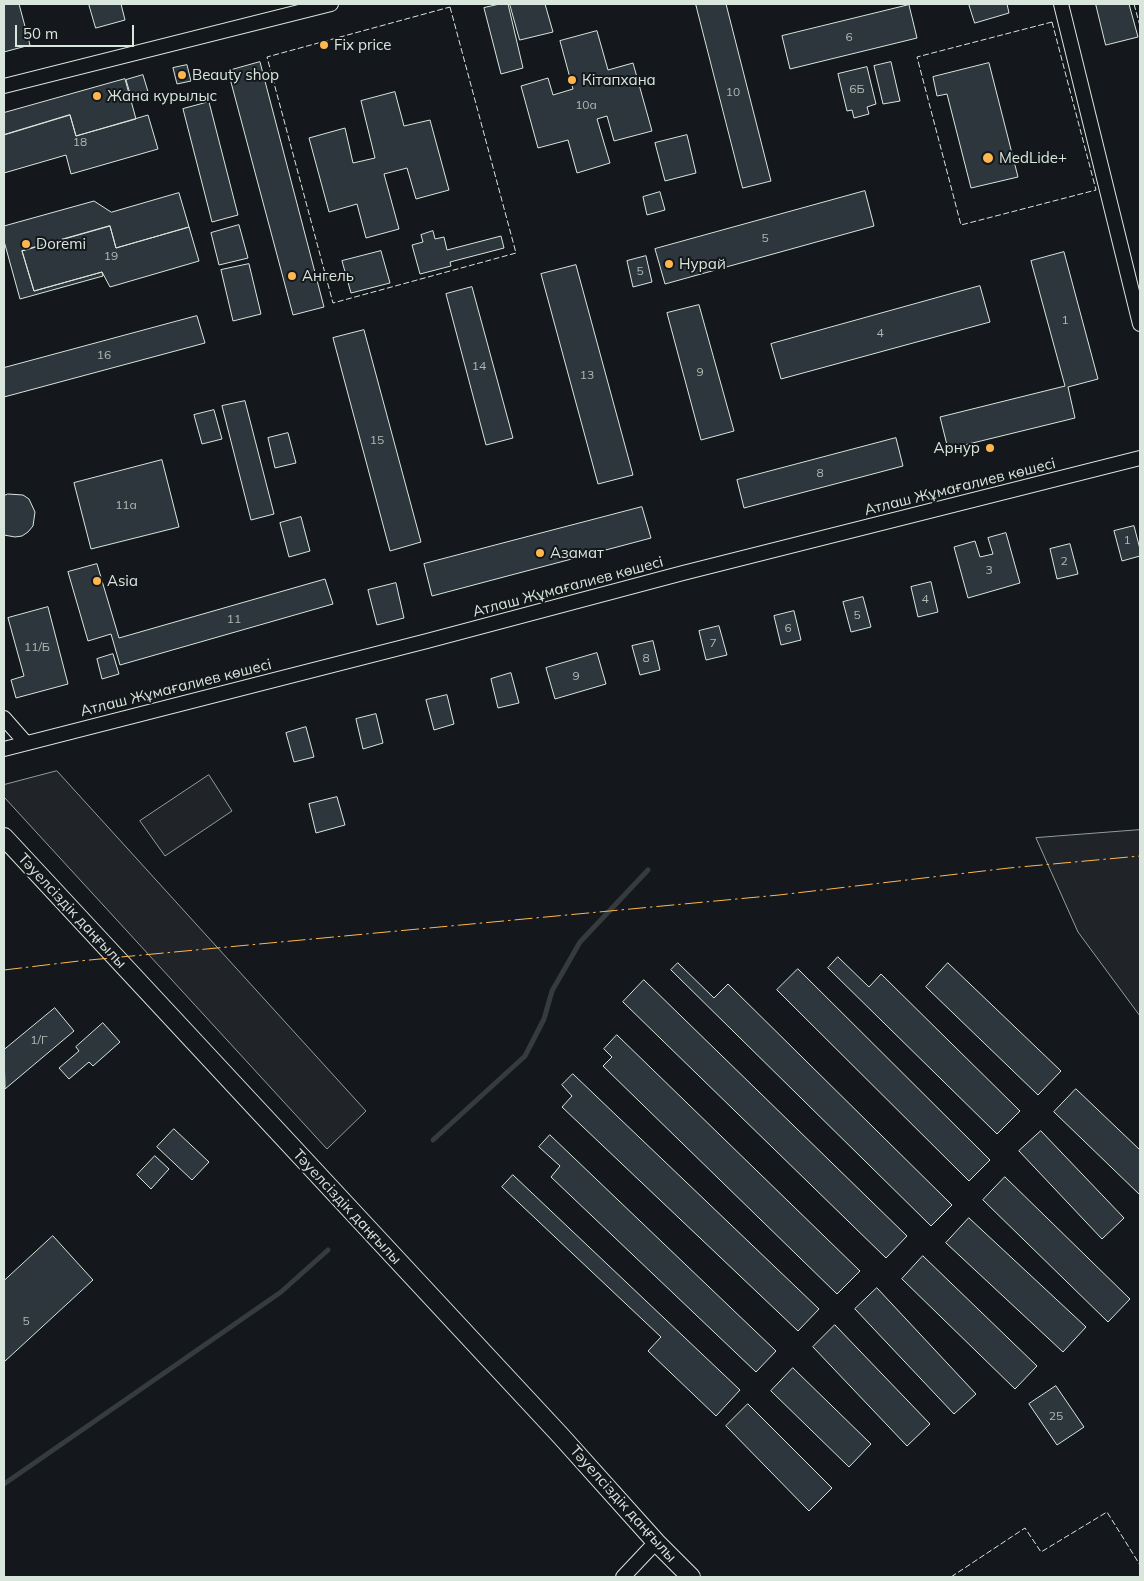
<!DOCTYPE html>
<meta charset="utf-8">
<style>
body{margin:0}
#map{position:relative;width:1144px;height:1581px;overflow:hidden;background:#14181c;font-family:Mulish,sans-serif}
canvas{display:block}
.frame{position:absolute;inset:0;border:5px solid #d8e6dc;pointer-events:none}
.scale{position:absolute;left:15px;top:25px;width:119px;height:22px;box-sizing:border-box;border:2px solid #d8e6dc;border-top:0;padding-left:6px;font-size:15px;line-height:18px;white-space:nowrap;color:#d8e6dc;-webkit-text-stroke:4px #14181c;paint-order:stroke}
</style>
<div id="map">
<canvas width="1144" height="1581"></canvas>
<div class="frame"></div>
<div class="scale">50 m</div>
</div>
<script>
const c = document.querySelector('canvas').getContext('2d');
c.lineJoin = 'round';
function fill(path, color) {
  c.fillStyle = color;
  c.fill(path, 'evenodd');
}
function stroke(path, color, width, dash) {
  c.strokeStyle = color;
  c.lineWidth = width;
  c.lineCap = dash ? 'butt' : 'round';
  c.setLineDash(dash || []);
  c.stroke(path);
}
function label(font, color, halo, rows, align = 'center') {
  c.font = font + ' Mulish,sans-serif';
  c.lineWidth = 4;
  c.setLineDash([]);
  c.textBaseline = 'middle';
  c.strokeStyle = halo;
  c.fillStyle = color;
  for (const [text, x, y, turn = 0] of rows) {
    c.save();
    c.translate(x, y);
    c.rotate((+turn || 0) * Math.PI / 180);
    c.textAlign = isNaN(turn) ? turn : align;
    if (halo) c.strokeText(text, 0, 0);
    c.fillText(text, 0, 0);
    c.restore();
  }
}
const green = new Path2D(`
 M57 771 366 1111 327 1149 4 797V785Z
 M209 775 232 811 165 856 140 821Z
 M1140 830V1016L1078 932 1036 838Z`);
const stream = new Path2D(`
 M433 1140 525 1056 544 1019 552 991 580 942 648 870
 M4 1484 281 1292 328 1250`);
const building = new Path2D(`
 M4 4H19L30 45 4 52Z
 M89 4H121L125 20 96 28Z
 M500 4H508L523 68 501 74 484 8Z
 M510 4H545L553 32 520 40Z
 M696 4H726L771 181 743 188Z
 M969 4H1007L1009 13 975 23Z
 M1096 4H1129L1138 37 1106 45Z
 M909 5 917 38 790 69 782 36Z
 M597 31 608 70 633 63 652 131 614 141 607 116 597 119 610 163 577 173 568 140 538 148 521 86 548 78 553 95 573 89 560 41Z
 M260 62 324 307 293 315 228 71Z
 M891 62 900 101 883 104 874 66Z
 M989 63 1018 177 971 188 947 94 937 96 933 77Z
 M187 65 191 81 177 84 173 68Z
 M867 67 876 104 867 107 869 114 854 118 852 110 847 111 838 74Z
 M143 75 149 95 132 100 126 80Z
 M125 79 136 119 76 136 70 115 4 135V113Z
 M395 92 404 126 430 120 449 190 416 199 407 168 384 174 399 229 366 238 357 204 329 212 309 138 345 128 353 163 375 158 361 101Z
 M209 102 238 215 212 222 183 109Z
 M70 115 76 136 148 115 158 149 71 174 66 155 4 173V135Z
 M687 135 696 173 665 181 655 143Z
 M865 191 874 226 665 284 655 249Z
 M660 192 665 210 647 215 643 197Z
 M179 193 189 227 116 248 110 226 22 251 34 291 102 272 103 276 20 299 4 241V226L94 201 111 212Z
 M239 225 248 258 219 265 211 233Z
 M110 226 116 248 189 227 199 261 110 287 102 272 34 291 22 251Z
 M433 231 435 239 444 237 447 250 501 236 504 248 450 262 451 266 420 274 412 245 423 242 421 235Z
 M381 251 390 283 351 293 342 261Z
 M1064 252 1098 379 1068 387 1075 418 948 449 940 417 1065 386 1031 261Z
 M646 256 652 282 633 287 627 261Z
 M249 264 261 314 233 321 221 270Z
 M576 265 633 475 598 484 541 274Z
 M980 286 990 322 781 379 771 344Z
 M472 287 513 438 486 445 446 294Z
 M699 305 734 431 701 440 667 313Z
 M197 316 205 343 4 397V368Z
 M364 330 421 542 390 551 333 338Z
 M245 401 274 514 251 520 222 406Z
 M214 410 222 439 202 444 194 415Z
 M288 433 296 463 275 468 268 438Z
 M896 438 903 466 744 508 737 480Z
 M162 460 179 527 91 549 74 483Z
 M8 494 23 495 29 499 35 512 33 526 28 532 22 536 15 537 4 535V496Z
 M642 507 651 538 432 596 424 564Z
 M301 517 310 551 289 557 280 523Z
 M1134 526 1140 549V556L1122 561 1114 531Z
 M1006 533 1020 583 968 598 954 547 975 541 980 557 993 554 988 538Z
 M1070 544 1078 574 1057 579 1050 549Z
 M97 564 119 638 325 579 333 604 120 665 111 634 88 641 68 572Z
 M931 582 938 612 918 617 911 587Z
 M396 583 404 618 377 625 368 590Z
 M863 597 871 627 851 632 843 602Z
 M48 607 68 684 16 698 11 680 24 676 8 618Z
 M794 611 801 640 781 645 774 616Z
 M719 626 727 655 706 660 699 631Z
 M653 641 660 670 640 675 632 646Z
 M597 653 606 684 555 699 546 668Z
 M113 654 119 674 102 679 97 659Z
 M511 673 519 703 498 708 491 679Z
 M447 695 454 724 434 730 426 700Z
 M376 714 383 743 363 749 356 719Z
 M306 727 314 757 294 762 286 733Z
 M337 797 345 825 316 833 309 804Z
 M838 957 869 987 881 974 1020 1111 997 1134 828 968Z
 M678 963 714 998 728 984 952 1205 931 1226 671 970Z
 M948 963 1061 1071 1038 1095 926 987Z
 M798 969 990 1160 969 1181 777 990Z
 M644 980 907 1236 886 1258 623 1002Z
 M55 1008 74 1031 5 1089 4 1050Z
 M103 1023 120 1042 93 1066 89 1062 69 1079 59 1068 79 1051 76 1047Z
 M617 1035 860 1271 837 1294 603 1066 612 1057 604 1049Z
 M573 1074 819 1309 798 1331 562 1107 572 1096 562 1085Z
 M1076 1089 1140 1150V1195L1054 1112Z
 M174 1129 209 1162 192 1180 157 1147Z
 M1041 1131 1124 1218 1102 1239 1019 1151Z
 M550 1135 776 1351 756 1372 551 1177 560 1166 539 1147Z
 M155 1156 169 1169 151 1189 137 1175Z
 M513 1175 740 1390 716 1416 648 1351 661 1337 502 1187Z
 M1005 1177 1130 1299 1108 1322 983 1200Z
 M969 1218 1086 1327 1063 1352 946 1243Z
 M53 1236 93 1280 4 1362V1281Z
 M923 1256 1037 1366 1015 1389 902 1279Z
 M877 1288 976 1394 954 1414 855 1309Z
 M835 1325 930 1424 907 1446 813 1347Z
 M793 1368 871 1444 849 1467 771 1391Z
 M1056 1386 1084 1427 1057 1445 1029 1404Z
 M748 1404 832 1488 809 1511 726 1426Z`);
const minor = new Path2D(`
 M1061 4 1140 324
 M4 86 331 4
 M4 718 26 743
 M4 749 427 641 683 573 1140 458
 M623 1577 656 1542`);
const tertiary = new Path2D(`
 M4 837 560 1435 656 1542 691 1577`);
const fence = new Path2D(`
 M1134 4 1140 26
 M450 7 516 253 333 303 267 57Z
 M1052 22 1096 190 961 225 917 57Z
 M951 1577 1025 1528 1041 1552 1107 1512 1140 1565`);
const power = new Path2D(`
 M4 970 79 961 779 895 1009 868 1140 856`);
const markers = [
 [324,45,5,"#ffb74d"],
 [182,75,5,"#ffb74d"],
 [572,80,5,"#ffb74d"],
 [97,96,5,"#ffb74d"],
 [988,158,6,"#ffb74d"],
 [26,244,5,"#ffb74d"],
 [669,264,5,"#ffb74d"],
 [292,276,5,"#ffb74d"],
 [990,448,5,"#ffb74d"],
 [540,553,5,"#ffb74d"],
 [97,581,5,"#ffb74d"]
];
const numberNames = [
 ["6",849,37],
 ["6Б",857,89],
 ["10",733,92],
 ["10а",586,105],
 ["18",80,142],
 ["5",765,238],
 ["19",111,256],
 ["5",640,271],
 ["1",1065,320],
 ["4",880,333],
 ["16",104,355],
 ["14",479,366],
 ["9",700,372],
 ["13",587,375],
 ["15",377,440],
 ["8",820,473],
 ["11а",126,505],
 ["1",1127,540],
 ["2",1064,561],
 ["3",989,570],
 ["4",925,599],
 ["5",857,615],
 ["11",234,619],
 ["6",788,628],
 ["7",713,643],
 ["11/Б",37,647],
 ["8",646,658],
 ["9",576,676],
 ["1/Г",39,1040],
 ["5",26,1321],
 ["25",1056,1416]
];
const poiNames = [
 ["Fix price",334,45],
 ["Beauty shop",192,75],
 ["Кітапxана",582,80],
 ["Жана курылыс",107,96],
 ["MedLide+",999,158],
 ["Doremi",36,244],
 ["Нурай",679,264],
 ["Ангель",302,276],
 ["Арнур",980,448,"right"],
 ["Азамат",550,553],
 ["Asia",107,581]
];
const streetNames = [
 ["Атлаш Жұмағалиев көшесі",960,487,-14],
 ["Атлаш Жұмағалиев көшесі",568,587,-15],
 ["Атлаш Жұмағалиев көшесі",176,688,-14],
 ["Тәуелсіздік даңғылы",72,911,47],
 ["Тәуелсіздік даңғылы",347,1207,47],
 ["Тәуелсіздік даңғылы",623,1504,48]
];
fill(green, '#202428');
stroke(green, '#939e99', 1);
stroke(stream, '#363b3e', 5);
fill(building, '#2c363c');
stroke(building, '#d8e6dc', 1);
stroke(minor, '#d8e6dc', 16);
stroke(tertiary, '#d8e6dc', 20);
stroke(minor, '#14181c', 14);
stroke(tertiary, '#14181c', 18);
stroke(fence, '#d8e6dc', 1, [6, 2.5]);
stroke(power, '#ffb74d', 1, [18, 4, 2.5, 4]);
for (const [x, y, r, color] of markers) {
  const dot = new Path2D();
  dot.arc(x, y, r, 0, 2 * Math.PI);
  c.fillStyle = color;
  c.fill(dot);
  stroke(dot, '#14181c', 2);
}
label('12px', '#adbab4', null, numberNames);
label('15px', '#d8e6dc', '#14181c', poiNames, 'left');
label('15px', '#d8e6dc', '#14181c', streetNames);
</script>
